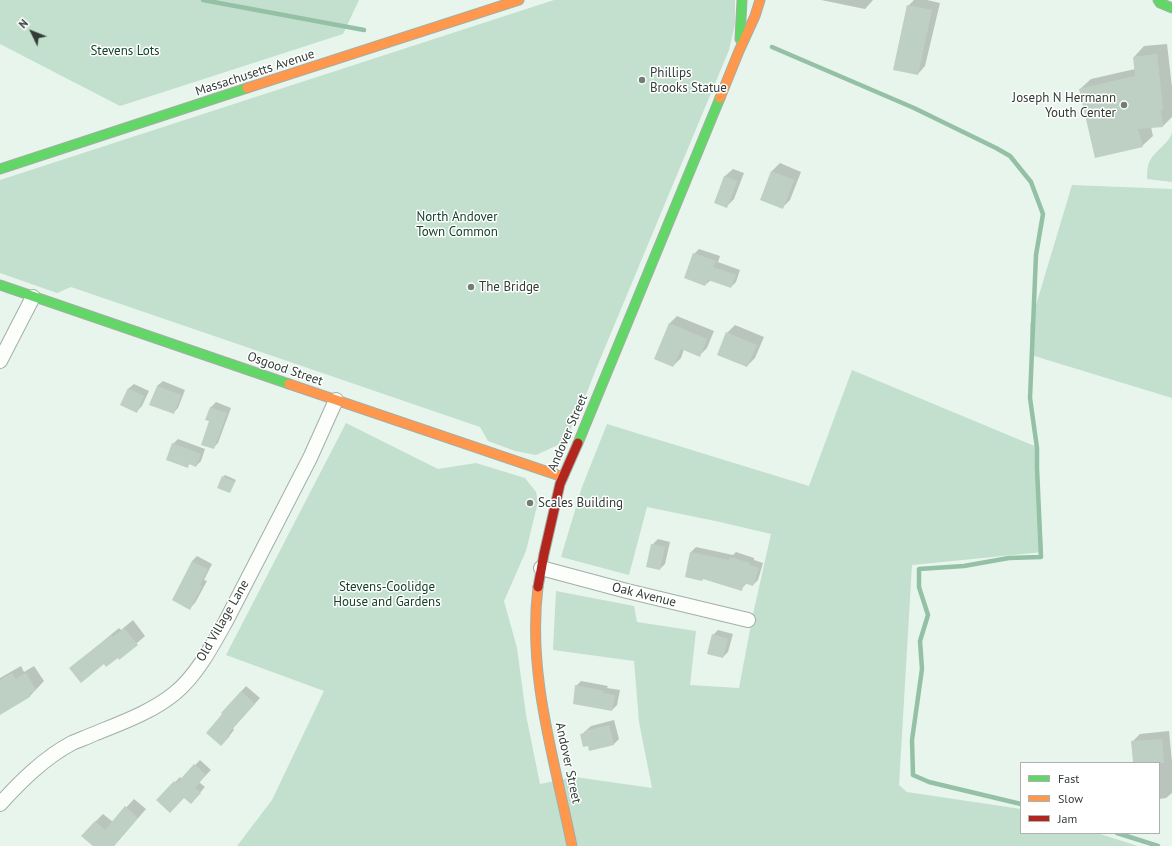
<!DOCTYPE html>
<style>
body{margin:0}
#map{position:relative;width:1172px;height:846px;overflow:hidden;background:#e8f5ec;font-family:"PT Sans",sans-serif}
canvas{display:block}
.legend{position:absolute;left:1020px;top:762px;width:140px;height:72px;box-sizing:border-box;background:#fff;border:1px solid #adb1af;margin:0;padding:5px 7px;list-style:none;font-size:12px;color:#323c36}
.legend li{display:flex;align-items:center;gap:8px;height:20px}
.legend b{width:20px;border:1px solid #adb1af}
.north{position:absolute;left:12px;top:12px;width:40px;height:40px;-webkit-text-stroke:3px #fff;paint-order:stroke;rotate:313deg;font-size:11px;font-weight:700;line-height:16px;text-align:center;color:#323c36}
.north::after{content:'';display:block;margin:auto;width:14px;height:18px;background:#323c36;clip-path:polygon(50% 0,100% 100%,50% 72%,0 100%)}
</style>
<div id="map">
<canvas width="1172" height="846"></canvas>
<ul class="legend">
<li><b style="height:5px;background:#63d668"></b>Fast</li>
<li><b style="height:5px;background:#ff974d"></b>Slow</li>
<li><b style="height:5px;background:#b3261e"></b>Jam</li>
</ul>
<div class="north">N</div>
</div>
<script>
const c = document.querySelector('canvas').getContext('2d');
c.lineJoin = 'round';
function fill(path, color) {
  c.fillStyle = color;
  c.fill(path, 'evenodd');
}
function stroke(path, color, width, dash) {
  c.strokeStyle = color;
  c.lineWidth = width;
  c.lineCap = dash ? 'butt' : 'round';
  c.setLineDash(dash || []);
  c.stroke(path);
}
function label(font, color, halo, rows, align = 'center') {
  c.font = font + ' "PT Sans",sans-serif';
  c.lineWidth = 3;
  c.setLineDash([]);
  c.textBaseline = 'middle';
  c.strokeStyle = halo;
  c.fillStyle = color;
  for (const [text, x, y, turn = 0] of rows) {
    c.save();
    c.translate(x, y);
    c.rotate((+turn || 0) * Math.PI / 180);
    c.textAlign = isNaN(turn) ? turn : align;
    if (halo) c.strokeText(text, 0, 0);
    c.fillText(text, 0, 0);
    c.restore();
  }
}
const green = new Path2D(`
 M0 0H359L343 34 120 106 0 44Z
 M554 0H735V24L729 50 596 369 579 413 570 430 558 445 536 455 515 451 488 441 480 427 71 287 57 293 0 273V180Z
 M1172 132V182L1147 179C1147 175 1147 170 1148 166 1151 152 1170 144 1172 132Z
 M1072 185 1172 189V398L1031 355 1030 325Z
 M852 370 1037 447 1043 552 912 565 899 785 907 792 1021 809V833H1097L1138 846H237L272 800 324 691 226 655 346 423 438 469 476 463 525 478 536 492 538 502 526 551 504 601 517 648 526 715 540 784 575 777 652 788 639 722 634 661 553 650 556 591 634 606 637 622 696 631 690 685 739 688 753 614 771 534 720 522 647 507 629 575 561 557 582 487 607 424 809 486Z`);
const shadow = new Path2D(`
 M821 0H873L865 9Z
 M914 0H927L940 3 925 66 918 74 908 6Z
 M1167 44 1172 87V117L1163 126 1151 127 1153 136 1142 146 1080 89 1091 79 1135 69 1134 57 1144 46Z
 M780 163 801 172 790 200 782 208 761 200 772 171Z
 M733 169 744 173 734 199 726 207 715 202 725 176Z
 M699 249 720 256 718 262 740 270 736 282 731 287 711 280 705 285 694 254Z
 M677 316 714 331 707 348 699 356 684 349 681 358 673 366 669 324Z
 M735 325 764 337 755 358 747 366 727 333Z
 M163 381 185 390 178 408 173 413 157 386Z
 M134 384 149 391 142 406 137 411 128 389Z
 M216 402 231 408 218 443 213 448 211 421 207 419 211 407Z
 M178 439 205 449 201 461 196 466 190 464 187 466 173 444Z
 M225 475 236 480 229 492 223 477Z
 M658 539 670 542 665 564 660 569 652 545Z
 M696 547 733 555 736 552 754 558V560L763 563 758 580 753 585 747 583 741 589 704 578 702 580 691 552Z
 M197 556 212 564 204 580 207 581 195 603 190 608 192 561Z
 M133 620 145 636 120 658 118 657 104 663 79 661 119 628 121 630Z
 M718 630 733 634 728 652 723 657 713 635Z
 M21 666 24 672 34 666 44 681 30 696 2 713 0 708V678Z
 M581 681 608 686 607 688 620 690 617 705 612 710 576 686Z
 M246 686 260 698 233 728 234 730 226 740 224 714 222 713Z
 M614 720 619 739 614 744 589 745 581 735 591 726Z
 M1169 731 1172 762V793L1166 798 1159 799V763H1141L1132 742 1140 734Z
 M200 760 211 770 199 782 205 787 191 803 184 796 158 800 180 777 182 779Z
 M134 799 146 809 114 846H94L95 822 103 814 113 822Z`);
const stream = new Path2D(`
 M203 0 364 30
 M772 47 914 108 996 148 1010 156 1031 182 1043 214 1036 255 1030 398 1037 448V468L1041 557 1009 558 964 566 919 569V587L928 615 920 641 922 669 912 740 913 775 929 782 1021 804
 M1117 833 1158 846`);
const building = new Path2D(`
 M907 5 932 10 918 75 893 70Z
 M1157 54 1163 109 1161 110 1163 127 1138 129 1143 147 1095 158 1079 89 1135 76 1133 57Z
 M771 171 794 180 783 209 760 200Z
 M724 176 737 181 727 208 714 203Z
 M693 253 716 261 713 267 736 275 731 288 708 280 705 286 684 278Z
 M669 323 707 339 700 357 681 349 673 367 654 359Z
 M726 332 757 345 747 367 717 355Z
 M157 386 181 395 174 414 149 405Z
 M128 388 144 396 137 413 120 405Z
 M210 407 227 413 214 449 201 445 209 421 205 420Z
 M172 443 201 454 196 467 189 464 188 468 166 460Z
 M222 476 235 482 230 493 217 488Z
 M651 544 665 547 660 570 646 567Z
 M690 552 729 560 730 557 750 563 749 565 759 568 753 586 744 583 742 591 703 579 702 581 685 577Z
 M192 561 208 569 200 585 202 586 190 610 172 600Z
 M124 628 138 645 119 660 118 658 106 667 104 664 81 683 69 668 111 635 113 637Z
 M712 634 728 639 723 658 707 654Z
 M12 673 16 679 26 673 36 690 29 694 30 697 0 715V680Z
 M575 685 604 691 603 693 615 695 612 711 573 704Z
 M241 691 255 704 228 734 230 736 221 746 206 733 222 714 221 713Z
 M609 725 614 745 589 751 588 746 583 747 580 734 586 733 585 731Z
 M1162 739 1164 763 1133 762 1131 741Z
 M194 764 206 775 195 788 201 793 191 804 184 798 170 813 156 800 174 781 177 783Z
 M125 806 138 818 114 846H93L81 836 95 821 105 830Z`);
const street = new Path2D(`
 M0 361 33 297
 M541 568 627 591 748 620
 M0 804C21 781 44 758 72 743 79 740 87 737 94 734 121 723 152 712 175 693 197 675 212 646 226 621L310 458 336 400`);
const fast = new Path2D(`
 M1158 0 1160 3 1172 8
 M740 39 742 0
 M0 169 247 88
 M0 285 289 384
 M578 443 720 98`);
const slow = new Path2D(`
 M247 88 519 0
 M720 98 739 51 755 16 760 0
 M289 384 563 477
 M538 587C527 675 555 761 572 846`);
const jam = new Path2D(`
 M538 587 544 554 560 484 578 443`);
const markers = [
 [642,80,4,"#727d76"],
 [1124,105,4,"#727d76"],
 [471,287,4,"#727d76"],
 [530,503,4,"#727d76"]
];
const parkNames = [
 ["Stevens Lots",125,51],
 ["North Andover",457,217],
 ["Town Common",457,232],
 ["Stevens-Coolidge",387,587],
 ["House and Gardens",387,602]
];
const streetNames = [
 ["Massachusetts Avenue",255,73,-18],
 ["Osgood Street",285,369,19],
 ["Andover Street",568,433,-67],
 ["Oak Avenue",644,595,14],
 ["Old Village Lane",223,621,-60],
 ["Andover Street",568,763,78]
];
const poiNames = [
 ["Phillips",650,73],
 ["Brooks Statue",650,88],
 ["Joseph N Hermann",1116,98,"right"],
 ["Youth Center",1116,113,"right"],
 ["The Bridge",479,287],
 ["Scales Building",538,503]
];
fill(green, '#c2e0cd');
fill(shadow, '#0003');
stroke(stream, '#94c1a6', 4.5);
fill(building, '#bed0c4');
stroke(street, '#a3aea6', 16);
stroke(fast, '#a3aea6', 11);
stroke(slow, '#a3aea6', 11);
stroke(jam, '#a3aea6', 11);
stroke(street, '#fcfefc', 14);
stroke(fast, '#63d668', 9);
stroke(slow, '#ff974d', 9);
stroke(jam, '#b3261e', 9);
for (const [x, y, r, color] of markers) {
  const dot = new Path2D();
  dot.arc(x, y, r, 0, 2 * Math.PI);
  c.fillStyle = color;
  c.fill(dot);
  stroke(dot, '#fff', 1.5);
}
label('13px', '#13422a', '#fff', parkNames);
label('13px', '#323c36', '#fff', streetNames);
label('13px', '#323c36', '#fff', poiNames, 'left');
</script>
